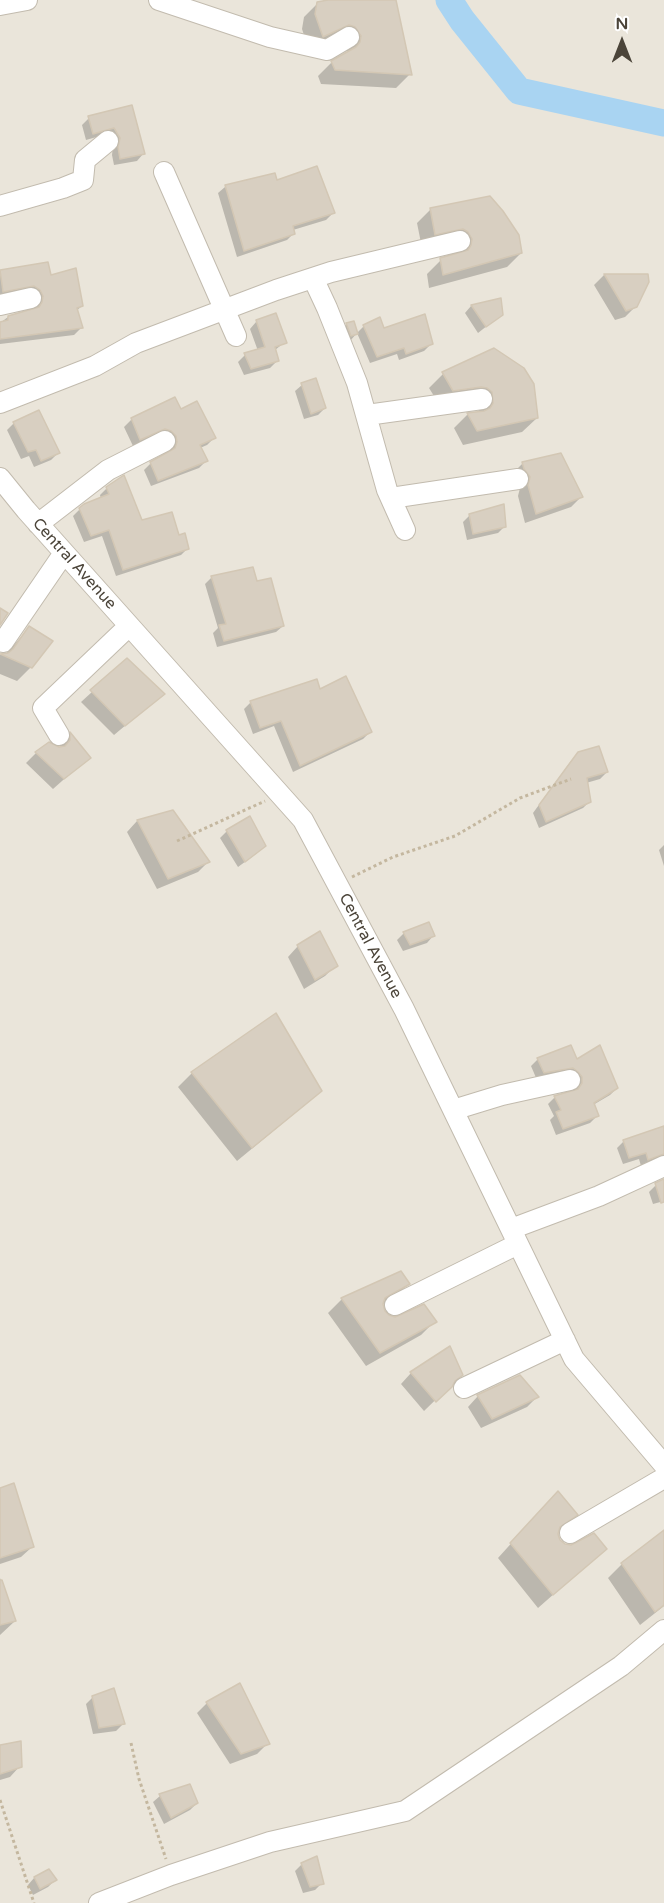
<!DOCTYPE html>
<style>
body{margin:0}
#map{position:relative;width:664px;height:1903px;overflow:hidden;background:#f6f3ec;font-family:"Varela Round",sans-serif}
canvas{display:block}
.north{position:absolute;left:592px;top:12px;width:60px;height:60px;-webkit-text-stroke:4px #fff;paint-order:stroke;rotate:0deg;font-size:16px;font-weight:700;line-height:24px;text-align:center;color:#4b4439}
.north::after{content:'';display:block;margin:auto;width:21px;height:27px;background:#4b4439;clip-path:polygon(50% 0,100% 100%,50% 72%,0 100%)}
</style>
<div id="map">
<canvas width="664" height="1903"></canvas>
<div class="north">N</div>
</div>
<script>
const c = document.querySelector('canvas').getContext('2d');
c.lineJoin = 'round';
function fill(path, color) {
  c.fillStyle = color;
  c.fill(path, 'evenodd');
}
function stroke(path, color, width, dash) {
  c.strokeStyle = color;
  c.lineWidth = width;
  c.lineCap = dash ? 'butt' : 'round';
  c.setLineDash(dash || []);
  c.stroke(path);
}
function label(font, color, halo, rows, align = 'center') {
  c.font = font + ' "Varela Round",sans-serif';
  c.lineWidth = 5;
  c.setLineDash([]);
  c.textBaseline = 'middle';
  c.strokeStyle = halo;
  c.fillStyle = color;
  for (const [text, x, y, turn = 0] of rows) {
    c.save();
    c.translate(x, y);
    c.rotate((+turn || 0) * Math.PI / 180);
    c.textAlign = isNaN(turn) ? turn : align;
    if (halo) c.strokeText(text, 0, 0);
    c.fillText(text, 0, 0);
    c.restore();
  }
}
const residential = new Path2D(`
 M0 0H664V1903H0Z`);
const shadow = new Path2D(`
 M337 0H395L410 74 396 88 321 84 318 76 332 62 347 52 346 46 309 50 302 29 304 17 318 3Z
 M131 106 143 154 137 161 114 165 112 155 113 146 107 134 86 140 82 125 89 118Z
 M274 174 276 181 333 213 326 220 293 230 294 233 287 240 237 257 218 193 225 187Z
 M431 209 521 253 507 267 429 288 427 274 441 260 459 254 454 246 422 248 417 223Z
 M47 263 50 277 82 306 76 311 81 328 74 335 0 344V323L8 317 36 309V303L0 297V271Z
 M604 275H646L636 306 625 317 615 320 594 285Z
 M500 300 502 314 478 333 465 313 471 306Z
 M275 315 285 342 275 350 277 361 270 368 244 375 238 362 245 355 258 351 250 329 256 322Z
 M347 324 356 334 364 326 431 344 424 351 399 360 397 354 370 363 357 333 350 341 340 331Z
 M523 369 537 418 522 432 463 445 454 428 467 415 479 413 478 406 439 404 429 388 443 374Z
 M302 385 325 408 318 415 304 419 295 391Z
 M175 399 180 411 214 438 207 445 200 448 206 461 199 468 151 486 144 470 151 463 170 453 169 443 157 435 133 446 124 427 131 420Z
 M14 423 58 453 51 460 34 467 29 456 21 459 7 430Z
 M523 463 581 497 571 507 525 523 518 496 520 488 512 474Z
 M107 488 141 522 178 536 188 548 181 555 116 576 102 536 84 542 73 516 80 509 101 499 100 495Z
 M470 515 505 526 498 533 467 540 463 522Z
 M212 577 256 582 283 626 276 632 217 647 213 633 218 628 205 584Z
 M29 628 31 667 17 681 0 674V655H5Z
 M127 660 163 694 114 735 81 702Z
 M316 681 319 691 370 732 363 739 293 772 274 726 253 734 244 709 251 702Z
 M70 734 89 757 53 789 26 763 36 753 60 749V744Z
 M578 753 607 772 600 779 586 783 590 801 583 808 539 828 533 813 571 761Z
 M173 811 208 862 198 872 157 889 127 832 137 821Z
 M227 831 257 853 238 867 220 838Z
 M664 845V866L659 850Z
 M404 933 433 936 427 943 403 951 397 940Z
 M298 946 336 965 325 976 304 989 288 957Z
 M538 1059 576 1061 617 1088 610 1095 593 1105 597 1116 590 1123 556 1135 550 1120 554 1116 548 1104 555 1097 575 1091V1084L537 1080 531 1066Z
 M192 1073 320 1090 306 1104 237 1161 178 1087Z
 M664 1127V1163L641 1166 639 1159 623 1164 617 1148 624 1141Z
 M664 1180V1201L653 1204 649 1192 656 1185Z
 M408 1284 394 1298 382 1305 383 1312 388 1317 435 1321 421 1335 366 1366 328 1313 342 1299Z
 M411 1373 461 1375 424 1411 401 1384Z
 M478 1396 537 1397 527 1407 481 1428 468 1407Z
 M0 1489 32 1547 21 1557 0 1564Z
 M544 1507 576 1514 557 1532 559 1540 564 1545 605 1549 538 1608 498 1558Z
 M664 1535V1606L640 1625 608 1578 622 1564Z
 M0 1578 15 1621 0 1635Z
 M93 1697 123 1724 116 1731 93 1734 86 1704Z
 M207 1703 268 1743 257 1754 230 1764 197 1713Z
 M0 1747 20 1766 10 1777 0 1780Z
 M160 1796 197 1803 190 1810 164 1824 153 1802Z
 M302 1864 322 1883 315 1890 303 1893 295 1871Z
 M34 1878 55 1880 48 1887 33 1895 28 1885Z`);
const river = new Path2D(`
 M449 0 462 20 519 91 664 123`);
const building = new Path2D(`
 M328 0H396L412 75 335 70 331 61 356 47 360 42 361 36 355 27 349 25 323 37 315 14 317 2Z
 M132 105 145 154 120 159 118 147 120 138 114 128 93 134 88 116Z
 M317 166 335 213 293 226 295 234 244 251 225 185 275 173 277 180Z
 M490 196 503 211 519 235 522 253 443 275 440 258 468 250 471 245 472 239 468 232 463 229 435 235 430 208Z
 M48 262 51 275 76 268 83 306 77 308 83 328 0 339V322L8 320V316L39 307 42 302 43 296 40 290 34 286 3 292 0 270Z
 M604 274H648L649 282 637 307 626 311Z
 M501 298 503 315 486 327 471 305Z
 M276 313 287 343 275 347 279 361 251 369 244 353 265 347 256 320Z
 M425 314 433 344 406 354 404 348 377 357 363 325 380 317 384 328Z
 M354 321 358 334 351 336 346 323Z
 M494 348 524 368 534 384 538 418 477 431 467 413 484 411 490 408 493 403 492 392 487 388 481 387 453 391 442 372Z
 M316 378 326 408 311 414 301 383Z
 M175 397 181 409 197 401 216 438 200 445 208 461 158 481 150 462 175 448 177 442 176 436 171 431 165 429 140 440 131 418Z
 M39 410 60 453 41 461 36 450 28 452 13 422Z
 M561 453 583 497 536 514 528 485 530 477 524 469 522 462Z
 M124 475 142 520 172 512 179 535 185 533 189 549 123 570 109 530 91 536 79 508 84 504 109 494 106 487Z
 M504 504 506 527 473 534 469 514Z
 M253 567 257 581 271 578 284 626 224 641 219 625 226 624 211 576Z
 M0 608 8 613 0 625Z
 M29 626 53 641 32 668 0 654 8 653 13 649Z
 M127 658 165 694 125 726 90 690Z
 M346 676 372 732 300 766 281 721 260 728 250 701 317 679 320 689Z
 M70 732 91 758 64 779 35 752 49 742 59 747 65 746 70 740Z
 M599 746 608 772 587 778 591 802 546 822 539 805 578 752Z
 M173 810 210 862 168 879 137 820Z
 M250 816 266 846 245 862 226 830Z
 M429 922 435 936 410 945 403 932Z
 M320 931 338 966 315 980 297 945Z
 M276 1013 322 1091 252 1148 191 1072Z
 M571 1045 577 1059 600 1045 618 1088 594 1103 599 1116 563 1129 556 1112 561 1110 554 1096 578 1089 582 1083V1077L578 1072 573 1068 544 1073 537 1058Z
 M664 1126V1154L648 1160 646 1153 629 1158 623 1140Z
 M664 1179V1202L661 1203 655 1183Z
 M401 1271 410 1284 385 1298 383 1304 385 1311 389 1315 395 1317 424 1304 437 1322 380 1353 341 1298Z
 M450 1346 463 1375 455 1381 452 1387 436 1402 410 1372Z
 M520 1375 539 1397 492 1419 477 1395Z
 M14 1483 34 1547 0 1558V1488Z
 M558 1491 578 1515 560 1527 558 1534 560 1540 565 1544 571 1545 594 1533 607 1549 553 1595 510 1543Z
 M664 1530V1605L655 1612 621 1563Z
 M0 1580H2L16 1621 0 1625Z
 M240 1683 270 1744 241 1754 206 1702Z
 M114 1688 125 1724 99 1728 92 1696Z
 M21 1741 22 1767 0 1774V1745Z
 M190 1784 198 1803 171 1818 159 1794Z
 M317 1856 324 1884 310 1887 301 1863Z
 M49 1869 57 1880 40 1889 34 1877Z`);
const path = new Path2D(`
 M177 841 265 801
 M352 877 393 857 455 836 520 798 571 779
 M131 1743 139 1779 166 1859
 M0 1800 34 1903`);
const minor = new Path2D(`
 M159 0 270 37 327 50 349 37
 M0 5 27 0
 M164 172 236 336
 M0 206 63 188 83 180 85 160 108 141
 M313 278 327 308 357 383 387 490 405 530
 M0 305 31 298
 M0 403 95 366 136 343 276 290 331 272 460 241
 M367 415 482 399
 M0 478 26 510 303 820 404 1009 574 1359 664 1465
 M391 498 518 479
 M38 524 108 470 165 441
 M3 642 64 553
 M59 735 43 708 129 626
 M453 1110 502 1095 570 1080
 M511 1229 599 1196 664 1166
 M395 1305 518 1244
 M464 1388 565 1340
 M570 1533 664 1478
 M99 1903 171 1875 270 1842 405 1811 621 1666 664 1630`);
const streetNames = [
 ["Central Avenue",74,564,48],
 ["Central Avenue",370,946,62]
];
fill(residential, '#eae5da');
fill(shadow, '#0003');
stroke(river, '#a9d4f2', 27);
fill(building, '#d8cfc1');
stroke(building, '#d3c7b4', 1.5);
stroke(minor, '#c2bbae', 22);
stroke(path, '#c4b79f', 3, [3, 3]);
stroke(minor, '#fff', 20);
label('16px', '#4b4439', '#fff', streetNames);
</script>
